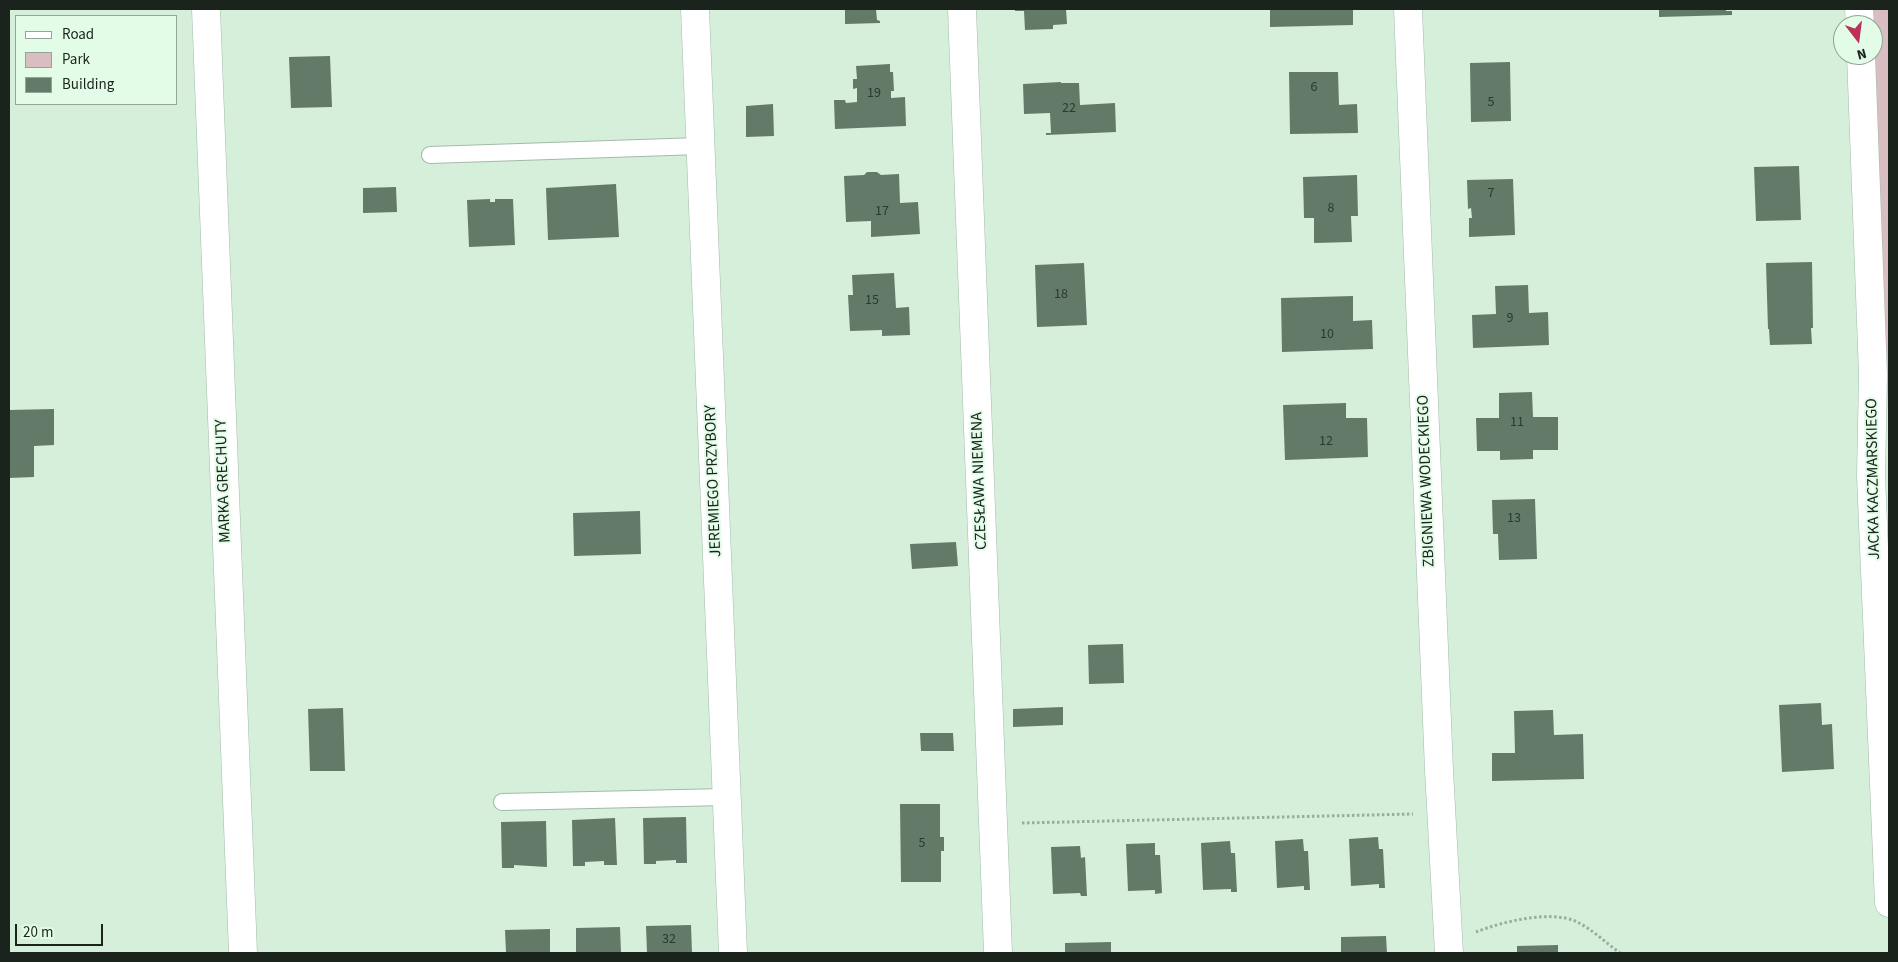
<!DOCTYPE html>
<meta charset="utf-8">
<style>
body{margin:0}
#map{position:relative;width:1898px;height:962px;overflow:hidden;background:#d5efdb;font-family:"Source Sans 3",sans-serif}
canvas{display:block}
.frame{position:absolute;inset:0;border:10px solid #1a231c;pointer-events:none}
.legend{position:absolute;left:15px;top:15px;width:162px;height:90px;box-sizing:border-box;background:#e2fce8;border:1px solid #92a596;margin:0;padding:6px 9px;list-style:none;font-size:15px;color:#1a231c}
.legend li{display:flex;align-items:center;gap:10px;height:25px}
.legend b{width:25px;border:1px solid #92a596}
.north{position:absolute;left:1833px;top:15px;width:50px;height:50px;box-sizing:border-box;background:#e2fce8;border:1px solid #92a596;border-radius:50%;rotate:165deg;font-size:14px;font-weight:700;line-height:20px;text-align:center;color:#1a231c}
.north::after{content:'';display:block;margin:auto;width:18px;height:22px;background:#be305b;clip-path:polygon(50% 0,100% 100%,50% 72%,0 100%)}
.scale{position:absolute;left:15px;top:924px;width:88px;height:22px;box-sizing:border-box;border:2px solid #1a231c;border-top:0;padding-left:6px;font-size:15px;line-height:18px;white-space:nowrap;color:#1a231c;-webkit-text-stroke:4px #e2fce8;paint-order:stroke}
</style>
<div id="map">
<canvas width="1898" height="962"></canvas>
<div class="frame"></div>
<ul class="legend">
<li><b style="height:6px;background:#fff"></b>Road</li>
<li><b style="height:14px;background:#d8bdc1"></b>Park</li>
<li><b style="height:14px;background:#637a69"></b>Building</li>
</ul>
<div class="north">N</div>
<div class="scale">20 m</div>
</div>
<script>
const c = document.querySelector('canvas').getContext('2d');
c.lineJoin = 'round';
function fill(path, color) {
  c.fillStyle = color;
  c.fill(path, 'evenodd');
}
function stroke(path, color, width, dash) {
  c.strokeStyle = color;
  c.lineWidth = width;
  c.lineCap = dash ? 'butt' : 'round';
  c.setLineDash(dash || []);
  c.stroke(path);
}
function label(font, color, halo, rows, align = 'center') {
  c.font = font + ' "Source Sans 3",sans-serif';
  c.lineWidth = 4;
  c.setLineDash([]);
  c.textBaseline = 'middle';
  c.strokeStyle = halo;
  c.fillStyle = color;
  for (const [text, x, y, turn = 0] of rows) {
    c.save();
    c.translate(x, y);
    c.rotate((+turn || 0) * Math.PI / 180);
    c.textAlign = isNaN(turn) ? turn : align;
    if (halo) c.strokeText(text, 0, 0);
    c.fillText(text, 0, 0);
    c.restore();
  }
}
const green = new Path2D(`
 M1871 9H1889V441L1873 25Z`);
const building = new Path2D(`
 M845 9H876L877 20 880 21V23L845 24Z
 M1015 9H1066L1067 24 1053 25V29L1025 30 1024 11H1015Z
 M1270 9H1353V25L1270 27Z
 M1659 9H1726V11H1732V15L1659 17Z
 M330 56 332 107 291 108 289 57Z
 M1510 62 1511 121 1471 122 1470 63Z
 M890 64V72H893L894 91H891V98L905 97 906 126 835 129 834 100H845L846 103 857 102V88L853 89V79H857L856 66Z
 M1289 72H1338L1339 105 1357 104 1358 133 1290 134Z
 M1061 82V83H1079L1080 105 1115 103 1116 132 1046 135V133H1051L1050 113 1024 114 1023 84Z
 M773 104 774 136 746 137V106Z
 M1799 166 1801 220 1756 221 1754 167Z
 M867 172H877L881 175 899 174 900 203 918 202 920 234 871 237V221L846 222 844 176 864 175Z
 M1357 175 1358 216H1351L1352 242 1314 243V218H1304L1303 177Z
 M1513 179 1515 235 1469 237V218H1472L1471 208 1468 209 1467 180Z
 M616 184 619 237 548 240 546 188Z
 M396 187 397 212 363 213V188Z
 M490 199V202H495V199H513L515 245 469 247 467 200Z
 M1812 262 1813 328H1811L1812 344 1770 345 1769 329H1768L1766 263Z
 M1084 263 1087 325 1037 327 1035 265Z
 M894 273 896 308 909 307 910 335 882 336V330L850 331 848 295H853L852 275Z
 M1528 285 1529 313 1548 312 1549 345 1473 348 1472 315 1496 314 1495 286Z
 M1353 296V321L1372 320 1373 349 1282 352 1281 298Z
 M1532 392 1533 417H1558V450H1533V459L1500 460V451H1477L1476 418H1499V393Z
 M1346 403V418H1367L1368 457 1285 460 1283 405Z
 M54 409V445L34 446V477L9 478V410Z
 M1535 499 1537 559 1499 560 1498 534H1493L1492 500Z
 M640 511 641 554 574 556 573 513Z
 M956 542 958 566 912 569 910 544Z
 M1123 644 1124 683 1089 684 1088 645Z
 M1821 703 1822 725 1832 724 1834 769 1782 772 1779 705Z
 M1063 707V725L1013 727V709Z
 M343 708 345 771H310L308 709Z
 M1553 710 1554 735 1583 734 1584 779 1492 781V753H1515L1514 711Z
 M920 733H953L954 751H921Z
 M900 804H940V837H944V851H941V882H901Z
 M686 817 687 863H676V860L656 861V864H644L643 818Z
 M615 818 617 865H604V861L585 862V866H573L572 820Z
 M546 821 547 867 514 865V868H502L501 822Z
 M1378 837 1379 849H1383L1385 888H1379V884L1351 886 1349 839Z
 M1303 839 1304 851H1308L1310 890H1304V886L1277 888 1275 841Z
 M1230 841 1231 853H1235L1237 892H1231V889L1203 890 1201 843Z
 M1155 843V855H1160L1162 893 1155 894V890L1128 891 1126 844Z
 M1080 846 1081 858 1085 857 1087 896H1081L1080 893 1053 894 1051 847Z
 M691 925 692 953H647L646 926Z
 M620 927 621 953H576V928Z
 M550 929V953H506L505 930Z
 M1386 936 1387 953H1341V937Z
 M1111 942V953H1065V943Z
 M1558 945V953H1517V946Z`);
const path = new Path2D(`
 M1022 823 1413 814
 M1476 932C1501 922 1549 910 1575 921 1591 928 1606 943 1620 953`);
const service = new Path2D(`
 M430 155 700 146
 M502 802 726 797`);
const minor = new Path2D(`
 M695 9 733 953
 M962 9 998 953
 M1408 9 1439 770 1449 953
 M1859 9 1860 25
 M1861 55 1873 375 1871 476 1889 903`);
const tertiary = new Path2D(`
 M206 9 243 953`);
const numberNames = [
 ["6",1314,88],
 ["19",874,94],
 ["5",1491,103],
 ["22",1069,109],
 ["7",1491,194],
 ["8",1331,209],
 ["17",882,212],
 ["18",1061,295],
 ["15",872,301],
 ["9",1510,319],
 ["10",1327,335],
 ["11",1517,423],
 ["12",1326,442],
 ["13",1514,519],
 ["5",922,844],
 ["32",669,940]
];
const streetNames = [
 ["JACKA KACZMARSKIEGO",1874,479,-91],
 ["MARKA GRECHUTY",224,481,-92],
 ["JEREMIEGO PRZYBORY",714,481,-92],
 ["CZESŁAWA NIEMENA",980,481,-92],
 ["ZBIGNIEWA WODECKIEGO",1427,481,-92]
];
fill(green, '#d8bdc1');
fill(building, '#637a69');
stroke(service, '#a2bba8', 18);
stroke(minor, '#a2bba8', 29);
stroke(tertiary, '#a2bba8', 29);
stroke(path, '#98ad9d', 3, [2.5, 2.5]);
stroke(service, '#fff', 16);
stroke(minor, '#fff', 28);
stroke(tertiary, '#fff', 28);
label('14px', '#2c392f', null, numberNames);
label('16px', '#1a231c', '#e2fce8', streetNames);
</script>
